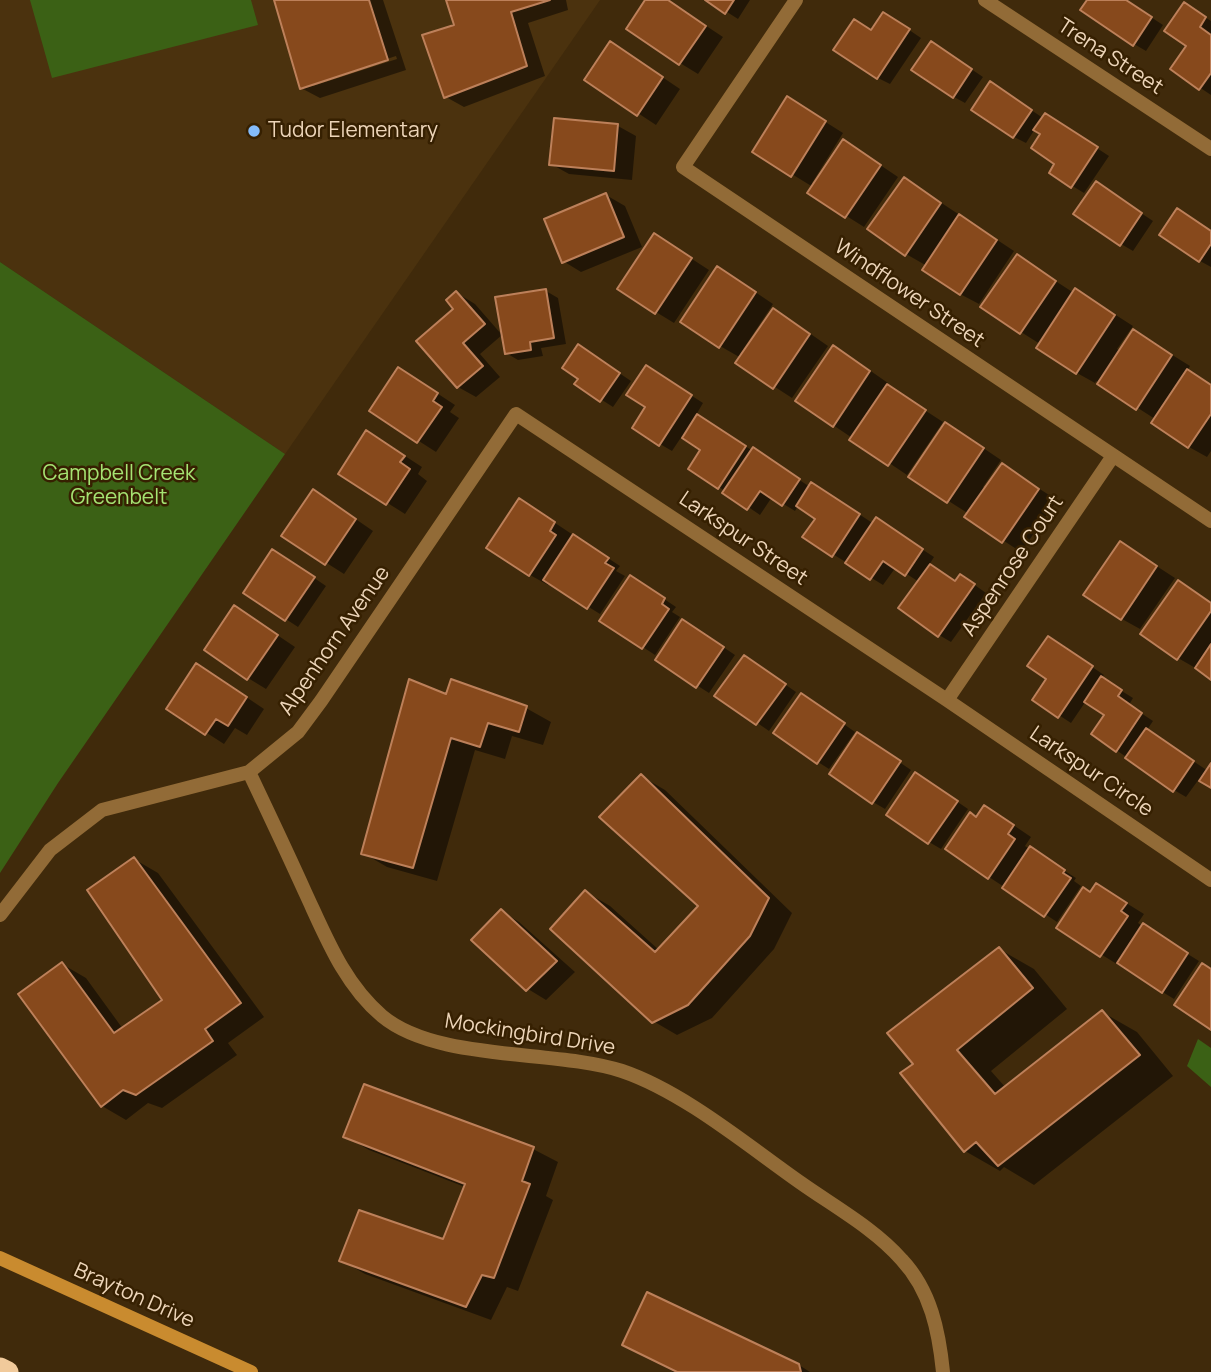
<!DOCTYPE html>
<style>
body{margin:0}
canvas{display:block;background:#402a0b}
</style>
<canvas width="1211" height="1372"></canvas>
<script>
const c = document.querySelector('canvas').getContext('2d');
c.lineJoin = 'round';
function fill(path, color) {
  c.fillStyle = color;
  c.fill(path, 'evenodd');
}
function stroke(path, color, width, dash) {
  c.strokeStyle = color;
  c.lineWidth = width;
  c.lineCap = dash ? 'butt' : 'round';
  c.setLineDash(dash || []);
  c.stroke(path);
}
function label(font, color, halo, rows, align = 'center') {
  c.font = font + ' Manrope,sans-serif';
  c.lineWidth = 5;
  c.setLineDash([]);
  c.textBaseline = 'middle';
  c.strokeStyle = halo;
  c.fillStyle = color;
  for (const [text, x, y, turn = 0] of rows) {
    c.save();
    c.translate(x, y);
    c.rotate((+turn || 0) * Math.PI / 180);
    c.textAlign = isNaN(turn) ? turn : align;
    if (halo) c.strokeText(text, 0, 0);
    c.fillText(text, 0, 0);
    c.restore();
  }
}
const built = new Path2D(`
 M0 0H600L285 454 0 262Z`);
const green = new Path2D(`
 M30 0H251L258 25 52 78Z
 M0 262 285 454 58 783 0 873Z
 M1198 1039 1211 1048V1087L1187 1066Z`);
const shadow = new Path2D(`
 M276 0H383L406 70 320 98 301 88ZM396 56 397 59 313 86V83Z
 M448 0H566L568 10 528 23 545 76 464 107 446 97 457 26Z
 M648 0H667L723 37 698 74 680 63Z
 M708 0H750L738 19Z
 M1089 0H1125L1163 25 1146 51 1134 44Z
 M1197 12 1211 21V95L1172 69 1188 46Z
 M896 21 921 38 890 84 878 78 872 32Z
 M943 50 983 77 965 103 954 97Z
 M628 54 680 89 656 125 586 79Z
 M1003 91 1043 118 1057 122 1109 156 1084 193 1051 173 1057 163 1042 134 1035 129 1026 143 1014 137Z
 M805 109 843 133 812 183 815 185 861 152 898 177 864 227 810 193 813 187 754 151Z
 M618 126 636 136 632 180 569 174 551 164Z
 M922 190 1014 251 979 304 960 294 927 266 906 254Z
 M1108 191 1153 221 1133 251 1121 244Z
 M606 195 625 206 642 247 581 272 563 261Z
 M1211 232V270V267L1200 261Z
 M672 246 709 270 674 323 656 312Z
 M1017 256 1074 293 1094 301 1133 326 1117 349 1120 351 1134 331 1190 366 1187 371 1211 385V451L1207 457 1189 447 1155 419 1096 381 1095 383 1077 373 1038 347 1040 344 1021 332Z
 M736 279 773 304 740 354 742 356 792 321 828 346 792 398 738 363 741 358 720 346Z
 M546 291 558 298 566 344 541 348 543 356 518 360 506 353Z
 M457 293 475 304 502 335 480 354 500 377 476 397 458 387Z
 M591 354 631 381 613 407 577 384Z
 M852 358 888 383 886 385 943 422 907 475 833 425Z
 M658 374 703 403 696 415 753 451 765 457 810 487 824 491 874 524 888 527 934 557 929 565 956 582 972 583 986 593 951 642 939 635 919 582 896 567 883 585 805 537 817 518 798 506 795 511 772 497 760 515 719 487 703 450 682 436 672 451 660 444 647 407Z
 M417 380 455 405 450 412 459 418 436 452 372 411Z
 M964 435 1001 460 983 487 986 489 1002 465 1057 500 1021 552 967 517 969 514 911 477Z
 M385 443 422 467 418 474 427 481 405 514 340 473Z
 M331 502 373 531 344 574 284 536Z
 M537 511 620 566 616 571 625 576 600 614 550 583 548 585 530 575Z
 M1121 543 1175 578 1140 629 1122 619Z
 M285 558 326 586 298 627 246 593Z
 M1178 582 1211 603V677L1178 658Z
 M642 584 676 607 672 612 680 617 655 655 602 620Z
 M252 618 295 647 266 689 248 678Z
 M695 628 735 655 709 693 657 660Z
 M1060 645 1104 675 1101 678 1133 698 1129 705 1153 721 1147 730 1208 771 1211 766V786L1199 779 1186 797 1174 790 1093 734 1106 715 1086 701 1071 723 1034 699 1048 678Z
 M756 664 796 692 769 731 717 695Z
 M215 676 264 709 247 735 235 728 224 744 168 708Z
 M452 681 526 708 551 722 543 745 512 736 505 759 475 750 437 881 387 867 363 853 447 696Z
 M813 702 855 732 829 769 818 762Z
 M870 742 911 770 885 809 873 802Z
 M641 776 665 790 792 913 774 949 712 1018 677 1035 653 1021 586 892 610 906 659 950 700 905Z
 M927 781 968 809 941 849 929 842Z
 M977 818H1003L1031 837 1025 846 1076 878 1074 881 1081 886 1057 922 989 877Z
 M134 859 158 873 264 1017 228 1043 237 1055 162 1108 148 1103 126 1120 102 1106 62 964 86 978 123 1029 165 1000Z
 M1091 894 1115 896 1144 914 1138 923 1199 961 1174 999 1058 928Z
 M501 911 519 922 575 972 546 1000 528 989Z
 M999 949 1034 969 1067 1009 991 1071 1006 1088 1102 1012 1137 1032 1173 1076 1034 1185 1004 1167 1000 1171 965 1151 902 1073 915 1064Z
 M345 1136 533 1149 558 1162 546 1196 553 1200 518 1291 507 1287 491 1320 365 1274 341 1260 444 1241 465 1187 369 1150Z
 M624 1345 799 1365 810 1372H674Z`);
const building = new Path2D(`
 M274 0H369L388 60 300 89Z
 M446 0H550L511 12 527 66 444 98 422 35 454 25Z
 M645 0H668L706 26 679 65 626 29Z
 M705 0H734L725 14Z
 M1087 0H1126L1152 17 1133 46 1080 10Z
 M1184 2 1206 17 1200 27 1211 35V73L1199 90 1170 69 1186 46 1164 31Z
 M883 12 910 29 877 79 833 50 854 19 871 30Z
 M610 41 663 77 637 116 584 80Z
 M931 41 972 69 953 98 911 70Z
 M990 81 1032 110 1013 138 971 110Z
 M787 96 826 121 791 177 752 152Z
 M1045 113 1098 147 1071 188 1049 173 1054 164 1031 148 1040 134 1033 130Z
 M554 118 618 124 614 171 549 165Z
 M843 139 881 165 845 218 807 193Z
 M904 177 941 203 905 256 867 229Z
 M1096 181 1142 213 1120 246 1073 214Z
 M606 193 624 237 562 263 544 219Z
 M1177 208 1211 231V244L1199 262 1159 235Z
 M959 214 997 240 960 295 922 270Z
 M654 233 692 258 655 314 617 289Z
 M1017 254 1056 281 1020 334 980 307Z
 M717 266 756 292 719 348 680 322Z
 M1075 288 1115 315 1076 374 1036 348Z
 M546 289 554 338 530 342 531 350 505 354 495 297Z
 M456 291 485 324 463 343 483 366 457 388 416 341 453 309 446 300Z
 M773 308 810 334 773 389 735 363Z
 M1133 329 1172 355 1136 410 1097 384Z
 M578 344 620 373 600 402 574 384 578 379 562 368Z
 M833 345 870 371 833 427 795 401Z
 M646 365 692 395 659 446 632 428 645 407 626 395Z
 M398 367 438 393 433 401 442 407 417 443 369 411Z
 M1187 369 1211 385V414L1188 448 1151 423Z
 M887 384 926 410 888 466 849 440Z
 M697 414 746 446 718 489 688 469 700 450 682 438Z
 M945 422 984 448 947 503 908 477Z
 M366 430 405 456 400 462 410 469 386 505 338 474Z
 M753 447 800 479 782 506 760 491 747 510 722 493Z
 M1002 463 1039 489 1002 543 964 517Z
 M811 482 860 514 832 557 802 537 815 519 796 506Z
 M313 489 356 519 325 565 281 536Z
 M519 498 555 522 550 531 556 535 529 576 486 548Z
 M876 517 923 549 905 576 883 561 870 580 845 563Z
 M573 534 609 558 605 563 614 568 587 609 543 580Z
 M1120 541 1157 566 1121 620 1083 595Z
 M272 549 315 577 285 621 243 593Z
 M930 564 955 581 960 574 975 584 938 637 898 608Z
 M630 575 665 598 662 604 669 609 642 649 599 621Z
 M1178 580 1211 603V611L1177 660 1140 634Z
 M234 605 278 635 247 680 204 650Z
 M682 619 724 647 696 688 655 660Z
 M1048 636 1093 666 1058 718 1032 700 1046 679 1027 666Z
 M1211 644V680L1195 668Z
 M744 655 786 684 756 725 714 696Z
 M196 663 247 697 228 726 216 719 205 735 166 709Z
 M1101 676 1122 690 1118 696 1142 713 1116 752 1091 734 1104 715 1084 702Z
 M409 679 446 694 451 679 527 706 519 732 488 723 480 747 451 738 413 868 361 854Z
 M801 693 845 723 817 764 773 733Z
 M1146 728 1194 761 1173 792 1125 758Z
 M857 732 901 761 872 804 829 774Z
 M1211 763V788L1199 781Z
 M915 772 958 801 928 844 886 815Z
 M641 774 769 898 750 936 688 1005 652 1023 550 929 585 890 655 952 698 906 599 817Z
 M984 805 1014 825 1008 834 1015 839 988 879 945 849 970 812 976 817Z
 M1030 846 1065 870 1063 873 1071 878 1044 917 1002 888Z
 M134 857 241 1003 205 1029 213 1041 136 1095 123 1090 101 1107 18 994 62 962 114 1033 162 1000 87 890Z
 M1096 883 1127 903 1121 911 1128 916 1100 957 1056 928 1083 887 1090 892Z
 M501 909 557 961 526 991 471 940Z
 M1143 923 1188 953 1162 993 1117 963Z
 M999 947 1033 988 957 1050 995 1094 1102 1010 1140 1055 998 1166 976 1142 964 1152 900 1073 913 1064 887 1033Z
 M1202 963 1211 969V1030L1174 1005Z
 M364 1084 534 1147 522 1181 530 1184 494 1278 482 1275 466 1307 339 1261 359 1210 443 1239 465 1184 343 1137Z
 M647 1292 799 1364 801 1372H677L622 1345Z`);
const street = new Path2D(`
 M796 0 683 167 1211 521
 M985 0 1211 149
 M947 700 1113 456
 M249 772C268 812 287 852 305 892 326 937 344 984 382 1016 437 1062 554 1049 622 1071 684 1092 748 1146 801 1183 835 1207 875 1229 902 1260 931 1291 939 1332 943 1372
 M0 915 50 850 102 810 249 772 298 732 321 701 516 414 947 700 1211 880`);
const secondary = new Path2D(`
 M0 1258 251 1372`);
const highway = new Path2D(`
 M0 1368 8 1372`);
const markers = [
 [254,131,7,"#84bcfb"]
];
const streetNames = [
 ["Trena Street",1110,57,33],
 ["Windflower Street",909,294,34],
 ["Larkspur Street",743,539,34],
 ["Aspenrose Court",1013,566,-56],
 ["Alpenhorn Avenue",335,641,-55],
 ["Larkspur Circle",1091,772,34],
 ["Mockingbird Drive",530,1035,9],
 ["Brayton Drive",134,1296,24]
];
const poiNames = [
 ["Tudor Elementary",268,131]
];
const parkNames = [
 ["Campbell Creek",119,474],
 ["Greenbelt",119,498]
];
fill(built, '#4b320e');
fill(green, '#3b6115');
fill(shadow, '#0007');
fill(building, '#87491c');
stroke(building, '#bd805a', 2);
stroke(street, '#926b37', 14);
stroke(secondary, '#c98b2f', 14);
stroke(highway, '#f1ca9b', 21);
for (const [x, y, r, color] of markers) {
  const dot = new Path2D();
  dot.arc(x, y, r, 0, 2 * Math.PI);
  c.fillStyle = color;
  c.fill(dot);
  stroke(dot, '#362001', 2.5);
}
label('21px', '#edd5b9', '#362001', streetNames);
label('21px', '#edd5b9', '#362001', poiNames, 'left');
label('21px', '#a5e372', '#362001', parkNames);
</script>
